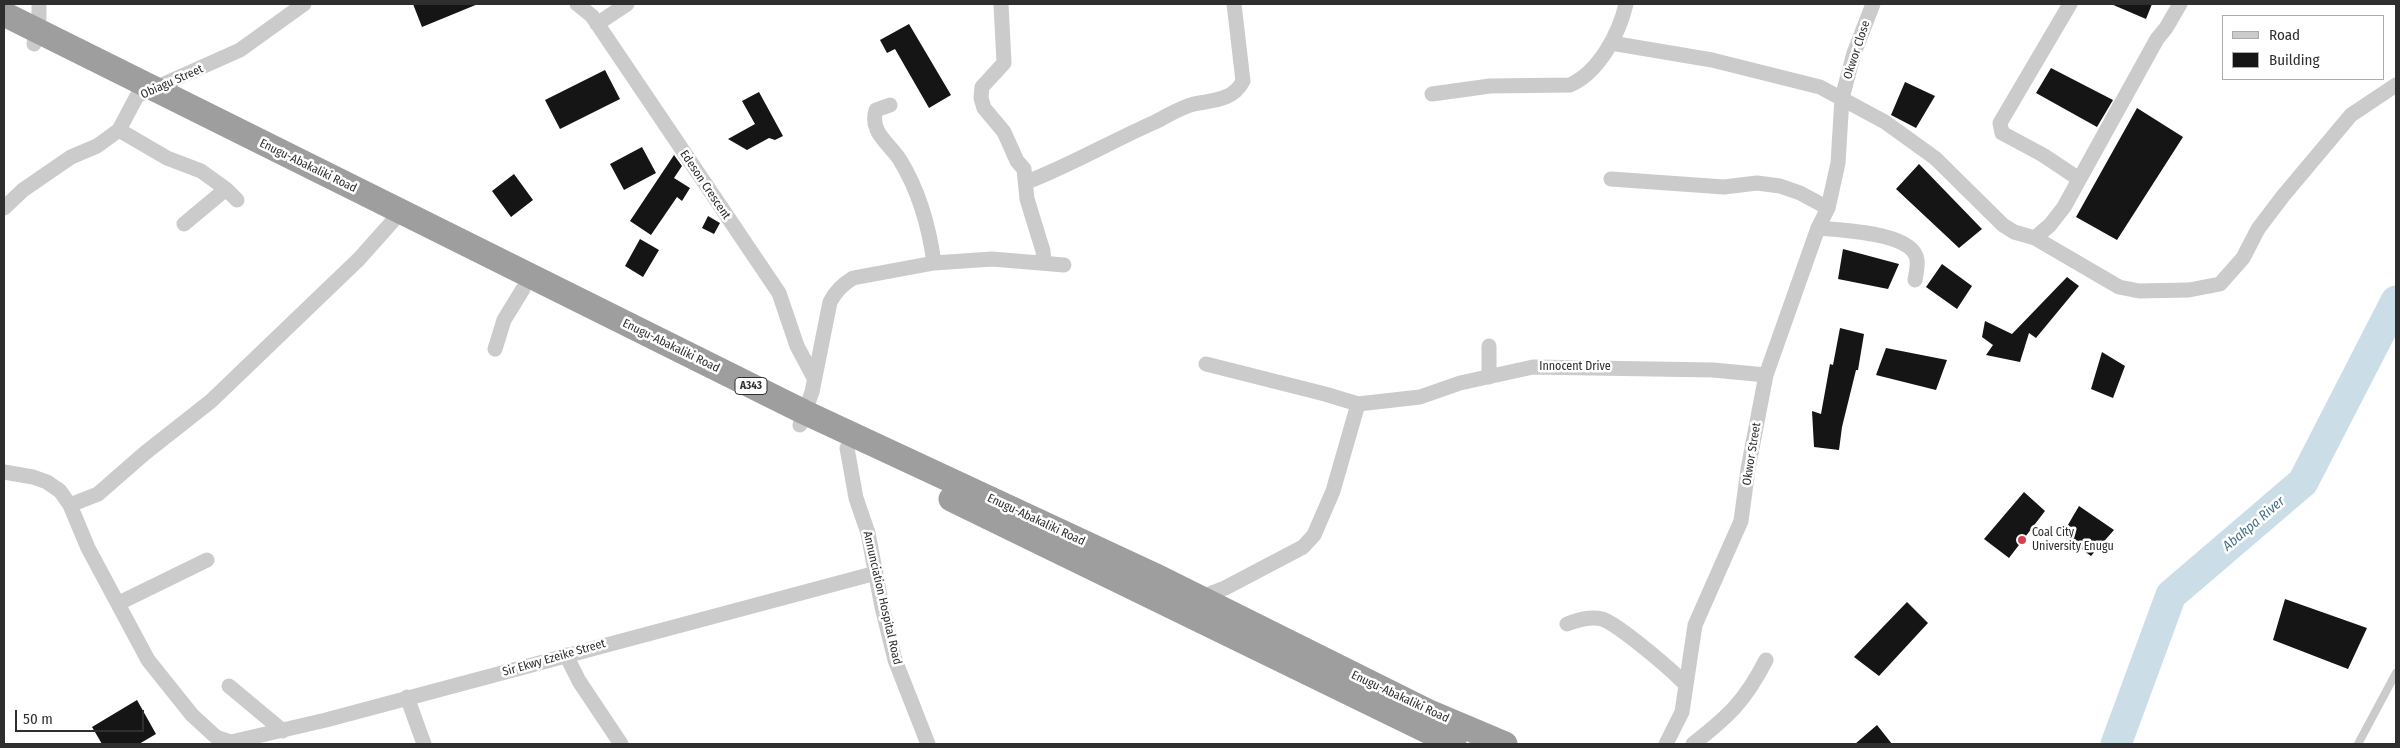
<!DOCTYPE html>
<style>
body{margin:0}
#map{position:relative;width:2400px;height:748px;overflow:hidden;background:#fff;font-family:"Fira Sans Condensed",sans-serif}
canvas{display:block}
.frame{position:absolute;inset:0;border:5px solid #2e2e2e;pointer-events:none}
.legend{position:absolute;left:2222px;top:15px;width:162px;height:65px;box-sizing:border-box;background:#fff;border:1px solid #ababab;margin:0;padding:6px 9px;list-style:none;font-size:15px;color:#2e2e2e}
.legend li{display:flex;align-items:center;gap:10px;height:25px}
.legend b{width:25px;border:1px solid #ababab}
.scale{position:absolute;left:15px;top:710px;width:129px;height:22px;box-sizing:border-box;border:2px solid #2e2e2e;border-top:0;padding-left:6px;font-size:15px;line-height:18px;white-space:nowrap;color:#2e2e2e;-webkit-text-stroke:4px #fff;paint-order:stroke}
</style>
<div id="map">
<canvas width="2400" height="748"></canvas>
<div class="frame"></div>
<ul class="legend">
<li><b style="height:6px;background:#cbcbcb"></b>Road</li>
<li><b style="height:14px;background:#151515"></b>Building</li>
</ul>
<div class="scale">50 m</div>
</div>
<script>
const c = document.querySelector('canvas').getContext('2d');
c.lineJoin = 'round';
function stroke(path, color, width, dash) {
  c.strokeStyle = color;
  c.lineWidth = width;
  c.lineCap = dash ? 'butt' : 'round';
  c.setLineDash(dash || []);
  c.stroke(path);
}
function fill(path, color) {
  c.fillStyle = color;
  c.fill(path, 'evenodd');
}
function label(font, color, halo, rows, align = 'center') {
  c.font = font + ' "Fira Sans Condensed",sans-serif';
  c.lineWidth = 5;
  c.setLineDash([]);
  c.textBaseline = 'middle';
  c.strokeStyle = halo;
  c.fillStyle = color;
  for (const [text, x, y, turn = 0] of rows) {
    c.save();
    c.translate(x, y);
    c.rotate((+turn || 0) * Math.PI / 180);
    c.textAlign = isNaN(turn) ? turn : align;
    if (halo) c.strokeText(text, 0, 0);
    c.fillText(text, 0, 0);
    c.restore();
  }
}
const river = new Path2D(`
 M2116 744 2171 595 2303 482 2396 301`);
const building = new Path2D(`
 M413 4H478L422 27Z
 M2111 4H2152L2146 19Z
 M909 24 951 95 929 108 895 49 887 53 880 40Z
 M2051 68 2113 100 2097 127 2036 93Z
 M605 70 620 99 560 129 545 100Z
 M1905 82 1935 96 1916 128 1891 115Z
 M759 92 783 136 775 140 769 138 747 150 728 139 755 124 742 101Z
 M2137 108 2183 137 2117 240 2076 217Z
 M642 147 656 173 624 190 610 164Z
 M674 155 682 166 674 178 690 188 682 201 677 197 651 235 630 221Z
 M1919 164 1982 229 1959 248 1896 189Z
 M514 174 533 200 511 217 492 191Z
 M708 216 720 223 714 234 702 228Z
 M640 239 659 250 643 277 625 266Z
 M1843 249 1899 264 1888 289 1838 279Z
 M1942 264 1972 286 1957 309 1926 287Z
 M2067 277 2079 286 2036 338 2029 333 2020 362 1986 355 1993 345 1982 337 1985 321 2012 334Z
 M1840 328 1864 334 1858 370H1856L1842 427 1839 450 1814 447 1812 411 1821 414 1830 364 1833 365Z
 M1886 348 1947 360 1936 390 1876 375Z
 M2102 352 2125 366 2113 398 2091 389Z
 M2024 492 2045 511 2009 558 1984 539Z
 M2079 506 2114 530 2091 556 2062 535Z
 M2285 599 2367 628 2348 669 2273 640Z
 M1907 602 1928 623 1879 676 1854 657Z
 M137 700 156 734 139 744H102L92 727Z
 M1877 725 1892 744H1855Z`);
const service = new Path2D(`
 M2358 744 2396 673`);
const minor = new Path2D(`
 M577 4 592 16 779 293 797 346 814 378
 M1001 4 1004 63 982 87 981 98 984 108 1004 132 1017 161 1024 169 1027 199 1043 251 1044 262
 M2070 4 2000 123 2002 133 2043 155 2079 179
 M597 24 627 4
 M1611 43 1712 60 1820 87 1885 122 1935 158 2003 225 2014 232 2035 238 2119 287 2139 291 2189 290 2220 284 2243 258 2258 229 2283 196 2351 115 2396 85
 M34 44 39 18V4
 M1432 94 1490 86 1570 85C1599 72 1619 34 1626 4
 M890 105 876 110C869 132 889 143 900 160 919 191 929 226 934 263
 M119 130 167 158 201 171 226 189 237 200
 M1611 179 1724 187 1757 183 1780 186 1800 193 1828 208
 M1027 182C1071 165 1112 141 1155 122 1167 116 1181 107 1194 104 1212 100 1233 101 1243 81L1234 4
 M4 208 23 190 71 157 97 146 119 130 137 96 240 50 304 4
 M184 224 226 189
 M1818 228C1840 230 1914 232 1917 260 1918 266 1916 274 1915 280
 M2035 238 2050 225 2064 207 2157 39 2166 28 2180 4
 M495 349 504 320 523 289
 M1206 364 1325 394 1358 404 1420 397 1460 383 1533 367 1713 370 1766 375
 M1489 377V346
 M800 425 812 392 830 302C836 291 842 285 853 278L934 263 992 259 1064 265
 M847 448 856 498 868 533 882 607 895 660 928 744
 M4 472 33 477 47 482 60 491 70 505 88 548 148 660 192 715 216 737 231 742 326 720 876 573
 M70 505 98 494 145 453 211 401 359 259 392 222
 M1197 599 1225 588 1303 547 1314 535 1333 491 1358 404
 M119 603 207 560
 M1567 624C1578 620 1590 616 1602 619 1618 624 1672 670 1685 684
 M566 655 579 681 621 744
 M229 686 283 731
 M407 697 424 744
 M1666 744 1682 712 1695 625 1741 521 1748 469 1766 375 1818 228 1828 208 1838 163 1842 98 1854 53 1873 4
 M1693 744C1729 716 1745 701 1766 660`);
const trunk = new Path2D(`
 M4 14 804 412 1154 575 1427 711 1505 744
 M951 499 1454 744`);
const markers = [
 [2022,540,5,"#d44153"]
];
const shields = [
 [751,386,32]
];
const shieldNames = [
 ["A343",751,386]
];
const streetNames = [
 ["Okwor Close",1857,50,-72],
 ["Obiagu Street",172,82,-24],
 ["Enugu-Abakaliki Road",308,166,26],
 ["Edeson Crescent",705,185,56],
 ["Enugu-Abakaliki Road",671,346,26],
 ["Innocent Drive",1575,367],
 ["Okwor Street",1752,454,-81],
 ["Enugu-Abakaliki Road",1036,520,25],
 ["Annunciation Hospital Road",882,598,77],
 ["Sir Ekwy Ezeike Street",554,658,-16],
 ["Enugu-Abakaliki Road",1400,697,25]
];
const poiNames = [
 ["Coal City",2032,533],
 ["University Enugu",2032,547]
];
const waterNames = [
 ["Abakpa River",2254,524,-40]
];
stroke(river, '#cbdee8', 31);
fill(building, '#151515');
stroke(service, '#cbcbcb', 8);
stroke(minor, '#cbcbcb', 15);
stroke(trunk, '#9e9e9e', 25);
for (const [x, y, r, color] of markers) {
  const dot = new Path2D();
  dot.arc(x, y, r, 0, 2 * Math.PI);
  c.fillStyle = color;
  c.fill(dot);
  stroke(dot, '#fff', 2);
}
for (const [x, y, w] of shields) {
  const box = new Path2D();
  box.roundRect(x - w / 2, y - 8.5, w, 17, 4);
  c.fillStyle = '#fff';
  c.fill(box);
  stroke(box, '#2e2e2e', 1);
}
label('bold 11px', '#2e2e2e', null, shieldNames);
label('12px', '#2e2e2e', '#fff', streetNames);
label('12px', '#2e2e2e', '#fff', poiNames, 'left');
label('italic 14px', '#447188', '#fff', waterNames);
</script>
